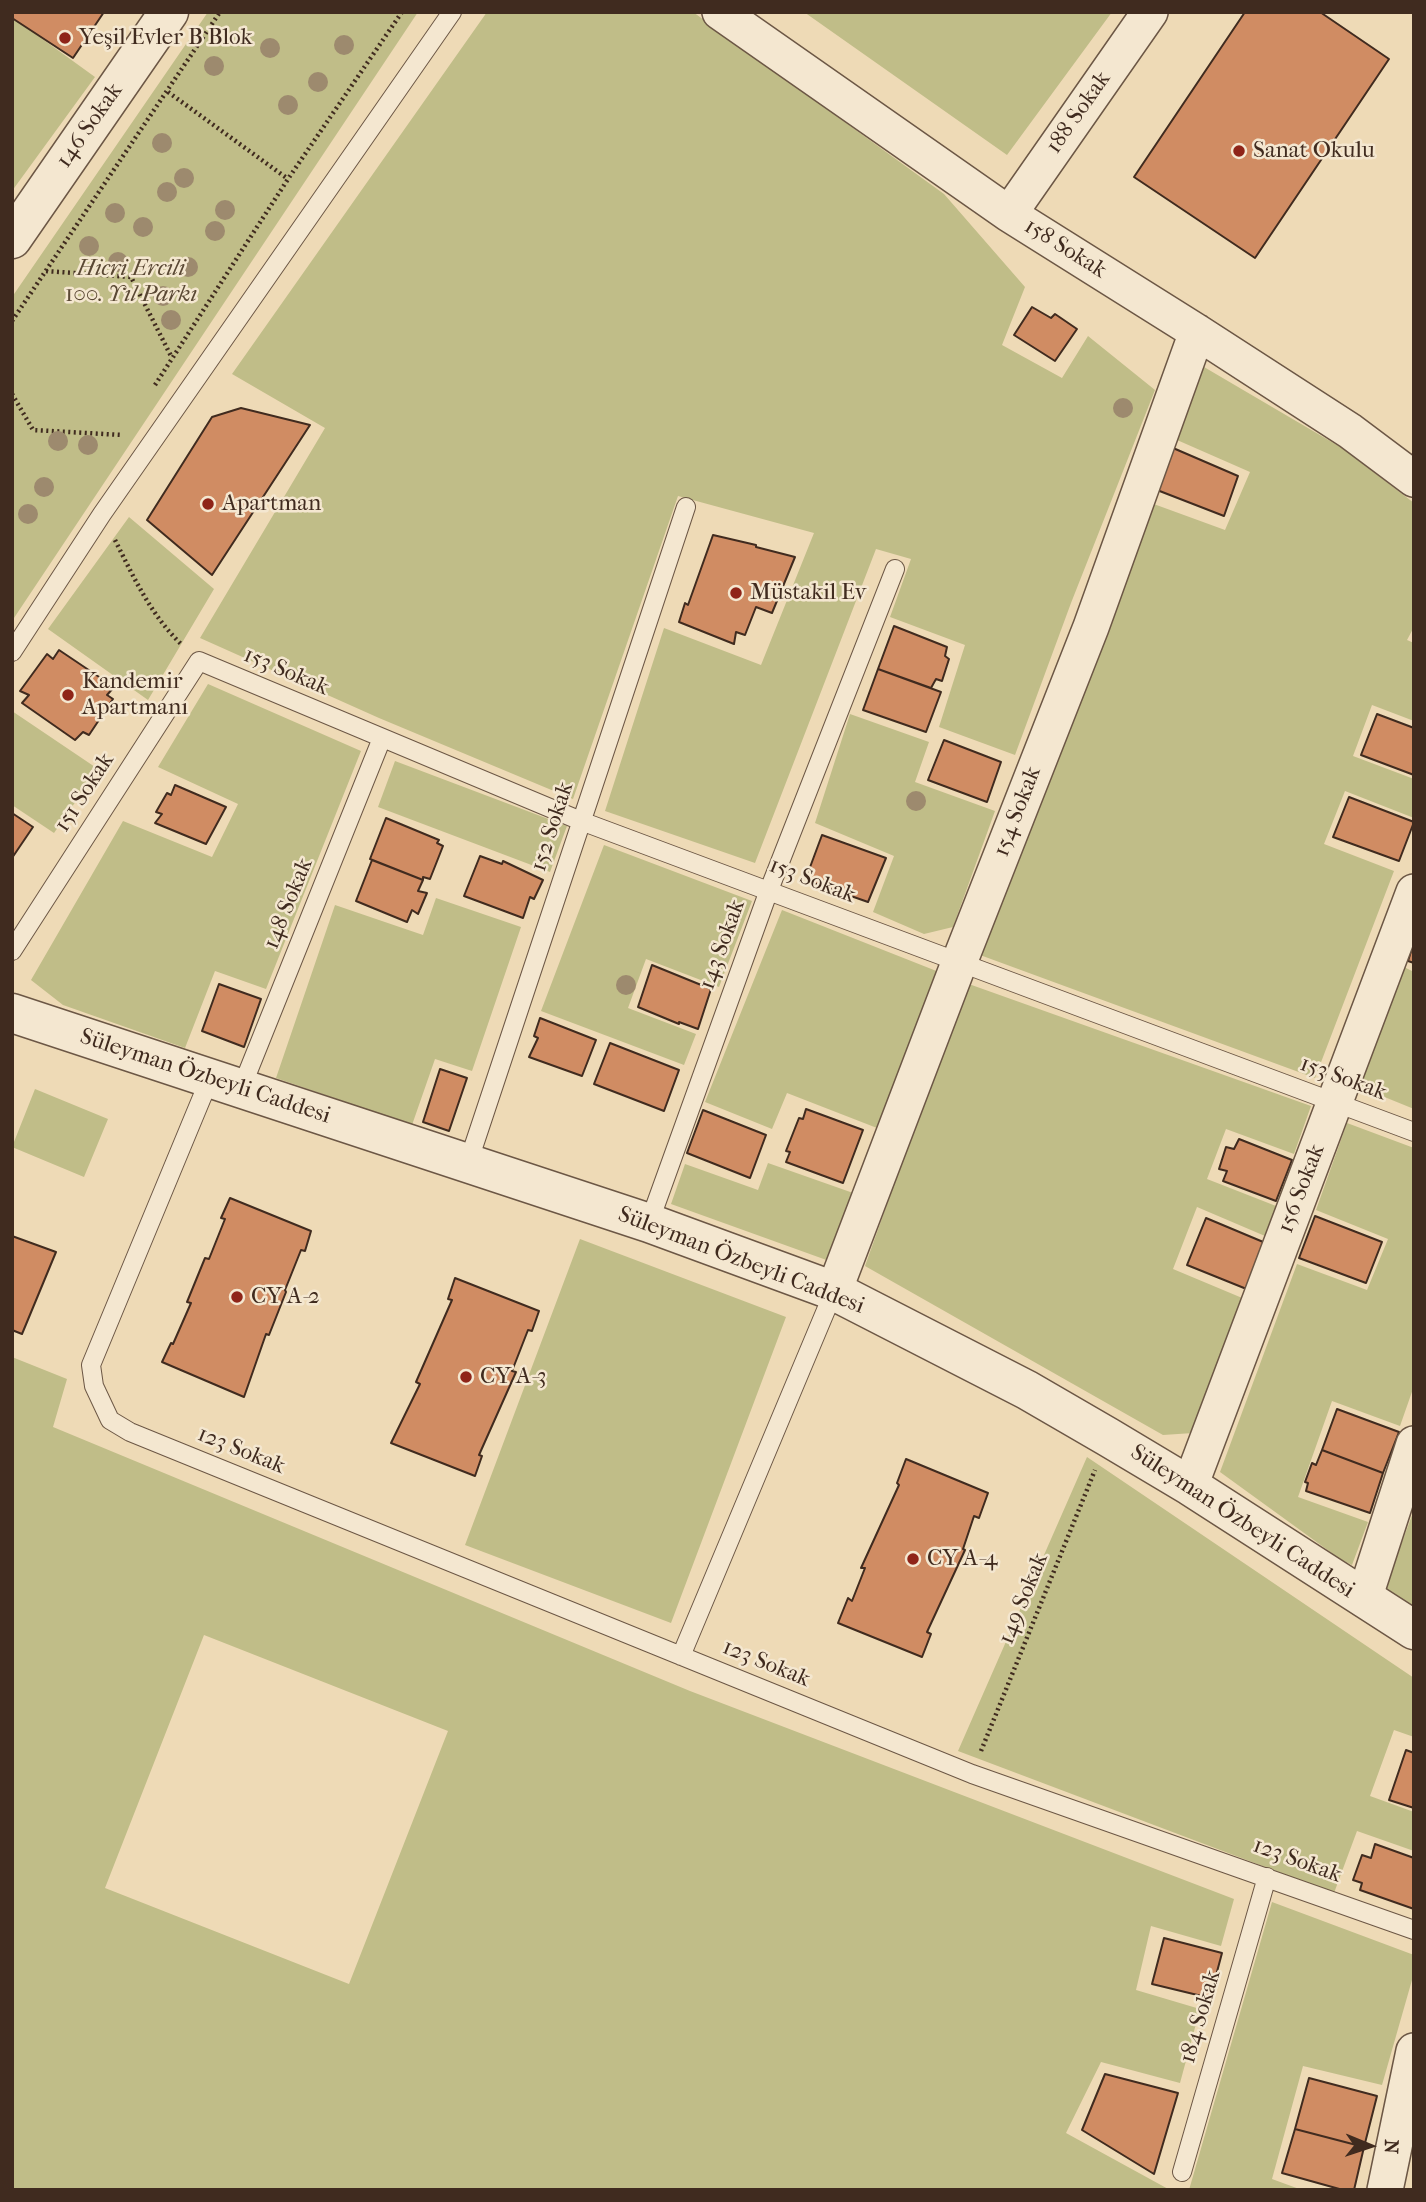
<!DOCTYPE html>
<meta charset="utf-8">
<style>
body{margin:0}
#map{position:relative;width:1426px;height:2202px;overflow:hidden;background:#eedab6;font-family:"IM FELL French Canon",serif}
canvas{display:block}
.frame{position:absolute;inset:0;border:14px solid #402b1f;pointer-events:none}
.north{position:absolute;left:1335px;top:2111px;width:70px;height:70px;-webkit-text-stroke:5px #f4e7d0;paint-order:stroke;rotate:92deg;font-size:19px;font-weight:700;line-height:28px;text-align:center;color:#402b1f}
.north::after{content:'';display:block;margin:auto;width:24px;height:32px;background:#402b1f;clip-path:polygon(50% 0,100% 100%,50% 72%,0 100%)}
</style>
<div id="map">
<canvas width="1426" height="2202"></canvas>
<div class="frame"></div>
<div class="north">N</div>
</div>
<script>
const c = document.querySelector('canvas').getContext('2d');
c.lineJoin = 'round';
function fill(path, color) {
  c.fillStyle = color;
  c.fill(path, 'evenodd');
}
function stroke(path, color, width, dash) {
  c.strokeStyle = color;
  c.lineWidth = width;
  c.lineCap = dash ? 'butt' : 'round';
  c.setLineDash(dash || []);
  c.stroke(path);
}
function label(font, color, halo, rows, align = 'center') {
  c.font = font + ' "IM FELL French Canon",serif';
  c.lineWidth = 5;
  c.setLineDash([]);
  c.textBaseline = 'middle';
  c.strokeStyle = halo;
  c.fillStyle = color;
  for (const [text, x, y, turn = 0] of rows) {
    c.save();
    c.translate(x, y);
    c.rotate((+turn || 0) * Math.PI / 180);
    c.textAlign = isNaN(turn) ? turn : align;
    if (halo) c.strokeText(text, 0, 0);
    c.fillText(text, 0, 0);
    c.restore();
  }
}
const green = new Path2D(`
 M208 12H418L12 621V297Z
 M487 12H693L944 194 1025 287 1002 345 1062 378 1088 336 1155 390 1071 603 1015 755 939 727 965 645 890 617 911 559 876 549 755 863 605 811 664 628 761 665 814 533 678 496 573 799 379 718 200 638 325 428 232 374Z
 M804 12H1112L1007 155Z
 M12 17 95 77 12 191Z
 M1204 367 1342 448 1414 503V627L1407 640 1414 643V721L1372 705 1353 756 1414 779V818L1345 791 1324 844 1394 871 1315 1078 980 955 1151 503 1225 530 1250 472 1177 440Z
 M129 517 214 589 148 700 48 629Z
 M208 684 361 751 266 989 215 971 185 1048 63 1005 31 980 123 821 212 857 238 804 158 767Z
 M12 711 98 769 54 833 12 805Z
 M850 714 929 742 915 782 995 811 953 927 924 934 873 912 894 856 815 823Z
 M395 761 567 826 550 872 378 807Z
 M604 845 752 901 719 987 646 959 628 1008 696 1034 684 1065 541 1011Z
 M436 898 521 927 472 1071 435 1059 412 1125 276 1078 335 905 423 935Z
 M782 910 939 972 877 1128 787 1093 772 1129 705 1102Z
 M1404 967 1414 972V1109L1355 1085Z
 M966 983 1311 1106 1294 1154 1226 1129 1207 1179 1276 1206 1265 1236 1197 1207 1173 1269 1247 1300 1193 1433 1163 1435 865 1266Z
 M35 1089 108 1119 84 1177 12 1147Z
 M1347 1123 1414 1148V1386L1400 1426 1332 1401 1298 1497 1368 1522 1352 1565 1340 1559 1220 1472 1297 1264 1367 1290 1388 1239 1316 1210Z
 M768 1163 856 1194 832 1262 671 1204 685 1164 758 1190Z
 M580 1239 786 1317 671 1623 465 1545Z
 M12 1357 67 1379 53 1427 690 1691 1234 1899 1221 1946 1151 1926 1136 1990 1200 2009 1180 2083 1101 2062 1066 2133 1170 2190H12ZM204 1635 448 1731 349 1984 105 1888Z
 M1087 1457 1414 1678V1737L1394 1730 1370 1796 1414 1812V1851L1357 1831 1334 1893 958 1751Z
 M1414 1510V1610L1384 1590Z
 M1272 1902 1414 1955V1973L1382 2085 1303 2066 1272 2179 1302 2190H1189Z`);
const building = new Path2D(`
 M12 12H104L73 58 12 18Z
 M1245 12H1320L1389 59 1255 258 1134 177Z
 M1032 307 1051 318 1055 314 1077 329 1055 361 1014 335Z
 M241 408 310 425 212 575 147 520 212 417Z
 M1173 448 1238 476 1224 516 1157 490Z
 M713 535 756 545V547L795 557 772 613 756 607 745 635 736 632 734 644 679 622 685 603 688 605Z
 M894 626 947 647 945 656 949 659 942 681 936 679 931 688 878 669Z
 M59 650 114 687 107 695 113 699 89 735 83 732 75 740 22 703 29 695 20 691 47 654 53 659Z
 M878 669 941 692 926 732 863 710Z
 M1377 714 1414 728V775L1361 755Z
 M944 740 1001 762 987 802 928 780Z
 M175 785 226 807 206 844 155 823 162 814 156 812 167 793 171 795Z
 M1349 797 1414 822 1399 861 1333 837Z
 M12 813 33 827 12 858Z
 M386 818 439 840 437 843 443 846 430 879 423 877V880L370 859Z
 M822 835 886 858 868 902 811 882 812 880 806 878Z
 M480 856 502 864 503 861 543 880 534 899 530 897 523 918 464 896Z
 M372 860 423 880 418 891 427 893 418 914 412 910 407 922 356 901Z
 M1414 942V963L1408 961Z
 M652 965 711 989 698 1029 679 1022V1024L638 1007Z
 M219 984 261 999 244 1047 202 1031Z
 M540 1018 596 1040 582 1076 529 1057 538 1038 534 1036Z
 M610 1043 679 1070 664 1111 594 1084Z
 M440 1069 467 1078 449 1131 423 1122Z
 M806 1109 863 1130 843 1183 786 1162 790 1152 786 1151 799 1118 803 1119Z
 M703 1110 766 1135 750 1178 687 1153Z
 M1239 1139 1292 1160 1276 1201 1223 1181 1227 1171 1219 1169 1226 1147 1234 1149Z
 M230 1198 311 1231 305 1251 301 1250 285 1290 286 1292 269 1335 266 1334 244 1397 162 1362 171 1343 173 1344 191 1303 187 1302 205 1258 209 1259 225 1219 221 1218Z
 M1315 1216 1382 1242 1366 1283 1299 1258Z
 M1206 1218 1268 1244 1249 1290 1187 1265Z
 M12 1236 56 1252 22 1334 12 1330Z
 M455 1278 539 1311 532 1331 528 1330 512 1371 516 1372 479 1455 482 1456 475 1476 391 1443 420 1384 416 1382 452 1300 448 1299Z
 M1337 1409 1399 1432 1383 1473 1322 1450Z
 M1322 1450 1383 1473 1370 1513 1306 1491 1308 1483 1305 1482 1312 1463 1316 1465Z
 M906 1459 988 1493 979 1518 974 1516 963 1549 965 1550 927 1632 931 1634 922 1657 838 1623 848 1598 852 1601 865 1568H861L899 1485 897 1483Z
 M1406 1750 1414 1753V1808L1389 1800Z
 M1375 1844 1414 1858V1909L1360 1890 1362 1883 1353 1880 1362 1855 1371 1858Z
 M1164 1938 1222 1953 1210 1998 1152 1984Z
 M1105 2074 1178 2093 1154 2174 1082 2130Z
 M1309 2078 1377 2096 1364 2147 1295 2129Z
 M1295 2129 1364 2147 1354 2190H1343L1282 2173Z`);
const path = new Path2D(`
 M168 92 288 179
 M46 271 131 277 172 358
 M12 321 220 12
 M155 385 288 179 402 12
 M12 394 33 430 122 435
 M115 540C134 578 151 615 181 644
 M981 1751 1095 1470`);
const service = new Path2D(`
 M12 652 102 514 452 12
 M12 951 199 661 581 821 1414 1132
 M210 1078 91 1365 94 1386 110 1420 130 1432 972 1774 1414 1930
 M241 1089 382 738
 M468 1163 686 507
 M649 1223 769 890 895 569
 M681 1656 834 1291
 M1182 2172 1267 1877`);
const minor = new Path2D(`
 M720 12 1009 214 1197 332 1350 431 1414 479
 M1009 214 1150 12
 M834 1291 959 963 1091 627 1197 332
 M1190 1486 1414 892
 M1364 1599 1414 1444
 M1385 2190 1414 2051`);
const tertiary = new Path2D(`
 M12 239 169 12
 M12 1013 649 1223 834 1291 1027 1390 1108 1437 1190 1486 1414 1630`);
const trees = [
 [344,45],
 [270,48],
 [214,66],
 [318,82],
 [288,105],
 [162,143],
 [184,178],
 [167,192],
 [225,210],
 [115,213],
 [143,227],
 [215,231],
 [89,246],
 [118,262],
 [188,267],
 [163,296],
 [171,320],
 [1123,408],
 [58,441],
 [88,445],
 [44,487],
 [28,514],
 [916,801],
 [626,985]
];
const markers = [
 [65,38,7,"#8f2418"],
 [1239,151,7,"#8f2418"],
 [208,504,7,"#8f2418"],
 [736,593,7,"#8f2418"],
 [68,695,7,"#8f2418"],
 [237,1297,7,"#8f2418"],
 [466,1377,7,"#8f2418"],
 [913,1559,7,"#8f2418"]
];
const poiNames = [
 ["Yeşil Evler B Blok",79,38],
 ["Sanat Okulu",1253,151],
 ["Apartman",222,504],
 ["Müstakil Ev",750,593],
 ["Kandemir",82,682],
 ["Apartmanı",82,708],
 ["CY A-2",251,1297],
 ["CY A-3",480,1377],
 ["CY A-4",927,1559]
];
const streetNames = [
 ["188 Sokak",1079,113,-55],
 ["146 Sokak",90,126,-55],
 ["158 Sokak",1065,249,32],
 ["153 Sokak",286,672,23],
 ["151 Sokak",85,793,-57],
 ["154 Sokak",1018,812,-69],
 ["152 Sokak",553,827,-72],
 ["153 Sokak",812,881,21],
 ["148 Sokak",289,904,-68],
 ["143 Sokak",723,945,-70],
 ["Süleyman Özbeyli Caddesi",205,1077,18],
 ["153 Sokak",1343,1079,20],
 ["156 Sokak",1302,1189,-69],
 ["Süleyman Özbeyli Caddesi",741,1261,21],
 ["123 Sokak",241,1451,22],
 ["Süleyman Özbeyli Caddesi",1242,1522,33],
 ["149 Sokak",1024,1599,-68],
 ["123 Sokak",766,1664,22],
 ["123 Sokak",1297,1861,20],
 ["184 Sokak",1201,2017,-74]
];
const parkNames = [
 ["Hicri Ercili",131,269],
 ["100. Yıl Parkı",131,295]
];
fill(green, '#c0bd88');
fill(building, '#d08c63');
stroke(building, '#402b1f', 2);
stroke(service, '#6c5745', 20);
stroke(minor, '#6c5745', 38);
stroke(tertiary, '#6c5745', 41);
stroke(path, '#402b1f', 4.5, [2, 3.5]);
stroke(service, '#f4e7d0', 18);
stroke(minor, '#f4e7d0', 35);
stroke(tertiary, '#f4e7d0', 38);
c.fillStyle = '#9d8a6e';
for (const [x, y] of trees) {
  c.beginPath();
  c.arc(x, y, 10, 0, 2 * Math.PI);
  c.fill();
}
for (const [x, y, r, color] of markers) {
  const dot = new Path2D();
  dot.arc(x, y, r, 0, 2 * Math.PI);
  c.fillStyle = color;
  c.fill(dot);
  stroke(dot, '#f4e7d0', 2.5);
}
label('23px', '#402b1f', '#f4e7d0', poiNames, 'left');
label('23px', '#402b1f', '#f4e7d0', streetNames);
label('italic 23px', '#5a4834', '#f4e7d0', parkNames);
</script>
